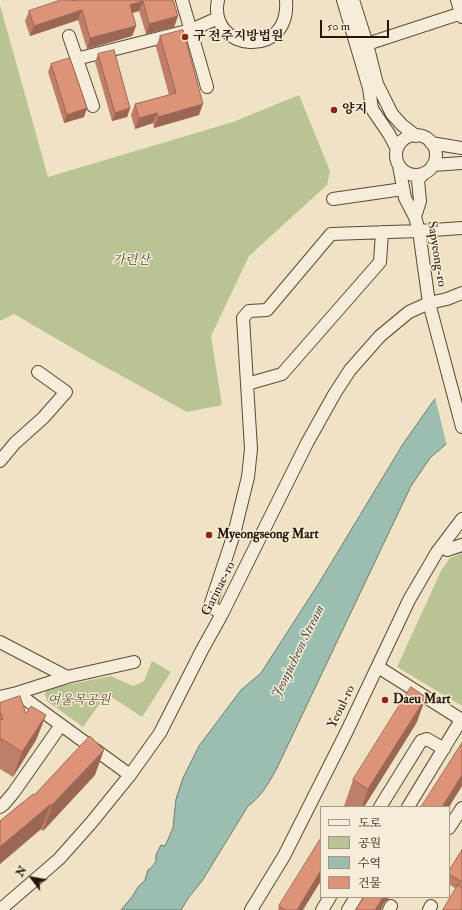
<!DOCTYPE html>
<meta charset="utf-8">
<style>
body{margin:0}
#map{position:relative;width:462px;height:910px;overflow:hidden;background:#f0e3c5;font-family:"IM FELL Double Pica","Noto Serif KR",serif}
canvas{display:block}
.legend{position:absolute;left:320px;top:806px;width:130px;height:92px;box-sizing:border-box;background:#f5edd9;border:1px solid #a49683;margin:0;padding:5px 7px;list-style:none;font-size:12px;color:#2a1403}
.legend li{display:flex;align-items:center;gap:8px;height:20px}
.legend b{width:20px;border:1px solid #a49683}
.north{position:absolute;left:12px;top:858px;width:40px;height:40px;-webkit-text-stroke:3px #f5edd9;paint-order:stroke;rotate:302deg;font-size:11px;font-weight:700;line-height:16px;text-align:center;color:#2a1403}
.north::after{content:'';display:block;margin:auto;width:14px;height:18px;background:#2a1403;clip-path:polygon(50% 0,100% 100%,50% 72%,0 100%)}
.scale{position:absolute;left:320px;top:20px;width:69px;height:18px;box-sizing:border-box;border:2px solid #2a1403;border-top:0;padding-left:5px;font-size:12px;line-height:14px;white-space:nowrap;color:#2a1403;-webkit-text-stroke:3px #f5edd9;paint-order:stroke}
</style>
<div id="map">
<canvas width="462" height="910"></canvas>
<ul class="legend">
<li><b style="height:5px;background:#f5edd9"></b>도로</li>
<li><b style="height:11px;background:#bac394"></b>공원</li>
<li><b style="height:11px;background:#9bbeb1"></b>수역</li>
<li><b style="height:11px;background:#dd9378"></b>건물</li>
</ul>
<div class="north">N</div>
<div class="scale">50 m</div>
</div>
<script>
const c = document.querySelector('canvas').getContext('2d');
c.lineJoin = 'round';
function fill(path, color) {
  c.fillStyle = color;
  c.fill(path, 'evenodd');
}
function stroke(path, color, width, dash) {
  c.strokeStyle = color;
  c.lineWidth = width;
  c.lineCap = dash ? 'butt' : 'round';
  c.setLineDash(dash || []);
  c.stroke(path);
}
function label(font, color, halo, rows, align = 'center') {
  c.font = font + ' "IM FELL Double Pica","Noto Serif KR",serif';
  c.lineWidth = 3;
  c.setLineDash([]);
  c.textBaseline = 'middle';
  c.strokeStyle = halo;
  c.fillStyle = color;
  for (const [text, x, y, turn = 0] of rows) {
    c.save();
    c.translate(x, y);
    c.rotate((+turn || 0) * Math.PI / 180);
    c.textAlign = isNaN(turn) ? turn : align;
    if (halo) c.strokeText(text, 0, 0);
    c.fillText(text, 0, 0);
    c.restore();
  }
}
const green = new Path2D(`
 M0 5 48 177 233 122 299 95 330 171 327 185 249 256 211 336 222 405 187 412 91 359 14 314 0 321Z
 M462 553V706L397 667 441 571 450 558Z
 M152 661 171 672 142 717 107 694 83 727 47 701 45 695 46 689 111 676 133 686 144 681Z`);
const water = new Path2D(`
 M462 377V430L430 458 411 486 276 770C268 784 261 797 248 806L202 881 189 897 181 910H121L132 897 138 887 145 880 148 870 153 866 156 861V855L161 845 165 846 173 828 176 799 183 778 199 746 241 690 261 673 319 583 403 444 434 400Z`);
const pier = new Path2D(`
 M462 375V432L447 446 435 397Z`);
const minor = new Path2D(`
 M182 0 207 87
 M218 0C207 51 291 61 286 0
 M343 0 369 88 372 109 389 134 397 149
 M353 0 367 44 377 84 392 114 402 125 416 136
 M457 0 462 17
 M69 36 93 106
 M367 44 462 13
 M76 59 191 30 218 18
 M396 155a20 20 0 1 1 40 0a20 20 0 1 1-40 0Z
 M431 143 462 148
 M433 165 462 163
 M399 166 405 198 415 217 419 231 429 303 462 427
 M333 199 403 189
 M415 217 420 201 418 180 424 173
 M247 384 282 374 380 262 382 232
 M0 461 15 443 43 418 66 392 38 372
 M441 547 447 550 462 545
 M222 614 210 606 234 534 248 477 251 449 243 318 249 311 267 310 331 234 419 231 462 228
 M0 642 67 677
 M378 667 462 720
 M17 693 67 677 134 662
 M0 697 17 693 130 775
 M0 807 4 804 14 792 61 725
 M380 807 421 741 427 739 444 749
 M408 807 461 720
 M449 828 462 808
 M0 910 59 859 91 823 130 775 160 733 202 650 222 614 307 443 335 393 350 370 380 336 409 312 429 303 447 299 462 293
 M251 910 284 856 346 733 409 600 437 552 462 519
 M322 910 330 897
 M348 910 356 897
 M389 910 391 906
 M429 910 431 906`);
const wall = new Path2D(`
 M173 0 178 16 174 27 146 34 139 11 132 13 136 26 132 36 87 49 78 20 30 36 25 21 29 11 73 1Z
 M160 36 199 115 154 128 153 123 135 129 131 115 135 104 169 95 156 47Z
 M98 54 130 108 127 117 112 121 95 62Z
 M51 64 87 108 84 117 64 123 48 72Z
 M0 703 26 714 46 715 36 740 13 777 0 769Z
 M417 722 364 807H346L344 806 353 780Z
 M95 775 43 831 41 829 0 864V821L34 795Z
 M462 850V910L456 889 449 884V871Z
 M279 906 303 910H278Z`);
const shadedWall = new Path2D(`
 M143 1 139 11 126 15 130 5Z
 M82 10 78 20 30 36 34 26Z
 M178 16 174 27 146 34 149 24Z
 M136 26 132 36 87 49 90 38Z
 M203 104 199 115 154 128 158 117Z
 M87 108 84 117 64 123 67 115Z
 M130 108 127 117 112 121 115 113Z
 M157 113 153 123 135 129 139 118Z
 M426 697 417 722 364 807H362L368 789Z
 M46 715 36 740 13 777 22 752Z
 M104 750 95 775 43 831 52 805Z
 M462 775V786L449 807H442Z
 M51 804 41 829 0 864V847Z
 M321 870V881L303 910H297Z
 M383 897H390L384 903 381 910H375Z`);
const building = new Path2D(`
 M61 0H73V1L76 0H173L178 16 149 24 143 1 130 5 136 26 90 38 82 10 34 26 29 11Z
 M183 30 203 104 158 117 157 113 139 118 135 104 176 93 160 36Z
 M114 50 130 108 115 113 98 54Z
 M70 58 87 108 67 115 51 64Z
 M411 687 426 697 368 789 353 780Z
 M20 696 26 714 31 706 46 715 22 752 2 739 0 740V720L3 719 0 712V703Z
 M90 736 104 750 52 805 51 804 0 847V821L33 794 34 795Z
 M462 743V775L442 807H424L422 806Z
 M321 838V870L297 910H285L279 906Z
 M462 850V882L449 874V871Z
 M458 885 462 888V910H443Z
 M364 897H383L375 910H356Z`);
const markers = [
 [185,37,4,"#8f2418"],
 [334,110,4,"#8f2418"],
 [209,535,4,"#8f2418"],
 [385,700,4,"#8f2418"]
];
const poiNames = [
 ["구 전주지방법원",193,37],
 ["양지",342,110],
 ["Myeongseong Mart",217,535],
 ["Daeu Mart",393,700]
];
const streetNames = [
 ["Sapyeong-ro",436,254,81],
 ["Garinae-ro",219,589,-63],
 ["Yeoul-ro",342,707,-64]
];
const parkNames = [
 ["가련산",131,261],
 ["여울목공원",79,701]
];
const waterNames = [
 ["Jeonjucheon Stream",299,652,-64]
];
fill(green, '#bac394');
fill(water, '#9bbeb1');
stroke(water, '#6e7a6b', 1);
fill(pier, '#f0e3c5');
stroke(minor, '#5c4834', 14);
stroke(minor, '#f5edd9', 12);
fill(wall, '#be7e67');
fill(shadedWall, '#9b6754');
fill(building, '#dd9378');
stroke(building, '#9b6754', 1);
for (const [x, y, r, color] of markers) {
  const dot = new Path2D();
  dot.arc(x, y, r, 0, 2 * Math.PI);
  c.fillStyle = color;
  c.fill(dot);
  stroke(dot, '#f5edd9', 1.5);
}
label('bold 13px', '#2a1403', '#f5edd9', poiNames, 'left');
label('13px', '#2a1403', '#f5edd9', streetNames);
label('italic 13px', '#5c5136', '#f5edd9', parkNames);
label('italic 14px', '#525040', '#f5edd9', waterNames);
</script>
